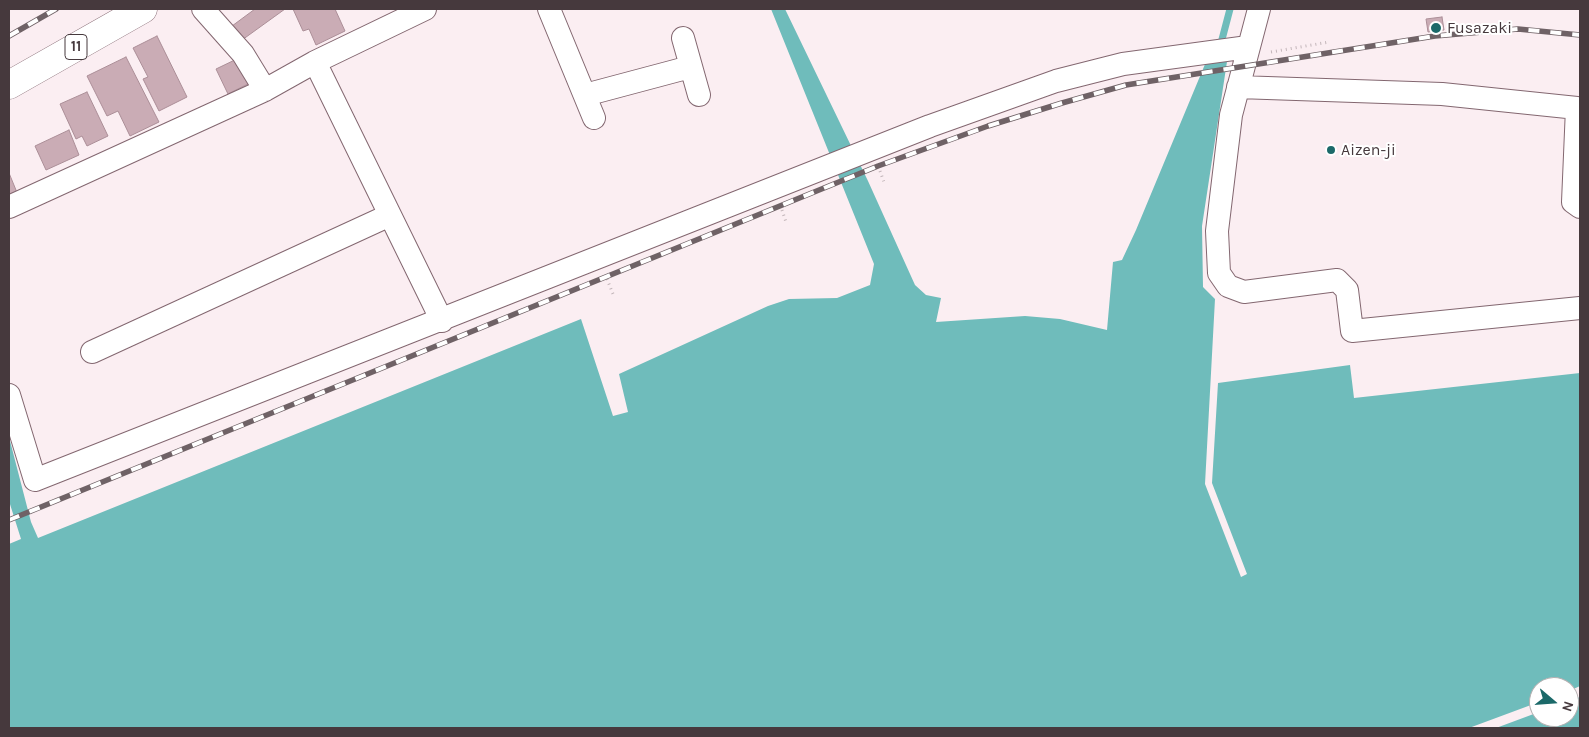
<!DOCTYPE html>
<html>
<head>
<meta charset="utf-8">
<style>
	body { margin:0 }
	#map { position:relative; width:1589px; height:737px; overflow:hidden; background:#fbeef2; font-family:Karla,sans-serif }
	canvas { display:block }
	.frame { position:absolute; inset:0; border:10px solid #46393d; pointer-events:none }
	.north { position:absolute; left:1529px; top:677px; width:50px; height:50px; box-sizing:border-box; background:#fff; border:1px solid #b5b0b1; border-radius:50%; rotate:108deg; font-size:14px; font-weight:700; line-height:20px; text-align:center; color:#46393d }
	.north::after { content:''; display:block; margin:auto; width:18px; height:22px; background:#1b6969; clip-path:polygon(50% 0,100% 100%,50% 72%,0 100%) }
</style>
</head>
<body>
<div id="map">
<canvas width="1589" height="737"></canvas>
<div class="frame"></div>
<div class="north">N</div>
</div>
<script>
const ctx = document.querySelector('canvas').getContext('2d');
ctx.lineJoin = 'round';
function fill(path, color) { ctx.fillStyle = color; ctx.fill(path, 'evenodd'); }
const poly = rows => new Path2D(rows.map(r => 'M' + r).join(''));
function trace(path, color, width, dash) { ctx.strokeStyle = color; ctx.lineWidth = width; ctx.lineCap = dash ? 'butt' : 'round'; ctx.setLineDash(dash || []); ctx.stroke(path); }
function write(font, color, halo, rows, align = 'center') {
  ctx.font = font + ' Karla,sans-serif'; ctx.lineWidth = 4; ctx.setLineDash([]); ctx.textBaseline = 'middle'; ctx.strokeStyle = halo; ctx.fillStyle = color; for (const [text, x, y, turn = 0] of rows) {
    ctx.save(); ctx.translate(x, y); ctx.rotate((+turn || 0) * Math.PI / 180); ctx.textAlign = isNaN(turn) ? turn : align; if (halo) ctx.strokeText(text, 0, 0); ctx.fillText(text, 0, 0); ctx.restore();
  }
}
const water = poly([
	[771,9,785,9,868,181,915,285,926,295,941,298,936,322,1025,316,1060,319,1107,330,1113,262,1122,260,1136,230,1208,57,1228,55,1202,226,1203,287,1215,299,1205,484,1241,577,1247,574,1212,483,1218,383,1350,365,1354,398,1580,373,1580,686,1569,691,1569,687,1539,687,1539,702,1469,728,9,728,9,544,21,539,9,501,9,437,31,522,38,538,581,319,613,416,628,412,619,374,768,306,789,299,837,298,870,285,874,264],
	[1580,697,1580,728,1496,728,1539,712,1539,717,1569,717,1569,701]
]);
const stream = poly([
	[1220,47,1230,9]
]);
const building = poly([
	[255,9,285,9,242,40,232,26,255,9],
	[293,9,335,9,345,31,316,45,309,29,303,31,293,9],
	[1442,17,1444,30,1428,32,1426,19,1442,17],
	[157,36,187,97,159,111,143,79,148,77,133,48,157,36],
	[126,57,159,122,130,136,118,111,107,116,87,76,126,57],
	[241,57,252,82,228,94,216,69,241,57],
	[87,92,108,136,87,146,82,136,76,139,60,104,87,92],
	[69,130,79,155,46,170,35,146,69,130],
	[9,173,18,195,9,199,9,173]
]);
const path = poly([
	[1271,52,1329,42],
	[880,171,884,182],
	[782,210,786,222],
	[607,279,613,294]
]);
const minor = poly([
	[203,9,243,54,265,90],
	[549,9,594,118],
	[1259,9,1231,115,1217,231,1219,273,1228,286,1244,292,1337,280,1347,290,1352,331,1580,308],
	[683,38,699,95],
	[315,62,442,321],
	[1238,87,1442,94,1577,108,1573,202,1580,207],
	[585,95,690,67],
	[9,207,265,90,315,62,425,9],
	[92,352,390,215],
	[9,395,35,480,930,126,1056,81,1123,64,1248,47]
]);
const highway = poly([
	[9,85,143,9]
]);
const rail = poly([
	[9,36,56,9],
	[9,520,878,166,988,126,1062,103,1126,85,1435,36,1518,29,1580,35]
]);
const markers = [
	[1436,28,6,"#1b6969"],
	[1331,150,5,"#1b6969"]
];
const shields = [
	[76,47,22]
];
const shieldNames = [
	["11",76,47]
];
const poiNames = [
	["Fusazaki",1447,28],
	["Aizen-ji",1341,150]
];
fill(water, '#6fbcbb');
trace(stream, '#6fbcbb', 7);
fill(building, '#caacb5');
trace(building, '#ab8e97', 1);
trace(minor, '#836770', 24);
trace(highway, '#836770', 29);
trace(path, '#c3b6ba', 3, [1, 4]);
trace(minor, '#fff', 22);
trace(highway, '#fff', 28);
trace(rail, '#6f6266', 5.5);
trace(rail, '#fff', 4, [11]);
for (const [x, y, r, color] of markers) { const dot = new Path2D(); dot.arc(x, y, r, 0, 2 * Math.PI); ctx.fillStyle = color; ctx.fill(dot); trace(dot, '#fff', 2); }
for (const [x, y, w] of shields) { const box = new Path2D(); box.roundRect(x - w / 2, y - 12.5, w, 25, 4); ctx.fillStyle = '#fff'; ctx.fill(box); trace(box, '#46393d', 1); }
write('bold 15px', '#46393d', null, shieldNames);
write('16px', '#46393d', '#fff', poiNames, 'left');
</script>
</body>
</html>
